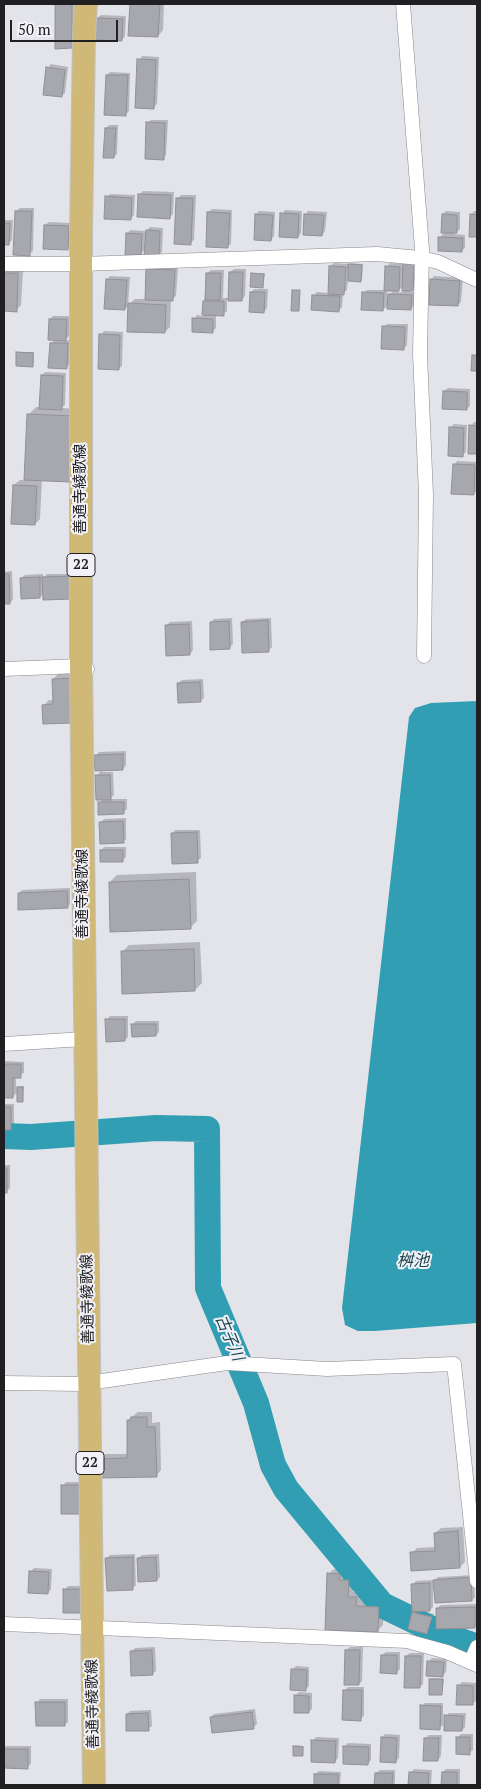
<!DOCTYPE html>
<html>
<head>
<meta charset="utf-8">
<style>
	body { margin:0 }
	#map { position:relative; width:481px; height:1789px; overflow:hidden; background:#e3e4ea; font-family:"PT Serif",serif }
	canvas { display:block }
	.frame { position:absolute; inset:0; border:5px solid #202023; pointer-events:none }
	.scale { position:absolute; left:10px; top:20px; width:108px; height:22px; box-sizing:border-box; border:2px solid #202023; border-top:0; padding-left:6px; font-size:15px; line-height:18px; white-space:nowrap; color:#202023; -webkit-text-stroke:4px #f1f1f7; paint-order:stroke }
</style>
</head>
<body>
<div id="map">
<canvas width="481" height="1789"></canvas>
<div class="frame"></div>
<div class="scale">50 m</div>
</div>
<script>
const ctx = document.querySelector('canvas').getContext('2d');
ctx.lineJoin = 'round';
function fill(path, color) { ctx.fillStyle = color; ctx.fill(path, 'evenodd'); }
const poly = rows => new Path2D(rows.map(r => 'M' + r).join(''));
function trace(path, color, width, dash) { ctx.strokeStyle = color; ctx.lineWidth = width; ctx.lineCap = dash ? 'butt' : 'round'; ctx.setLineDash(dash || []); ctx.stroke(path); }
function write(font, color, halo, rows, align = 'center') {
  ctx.font = font + ' "PT Serif","Noto Sans JP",serif'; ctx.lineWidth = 4; ctx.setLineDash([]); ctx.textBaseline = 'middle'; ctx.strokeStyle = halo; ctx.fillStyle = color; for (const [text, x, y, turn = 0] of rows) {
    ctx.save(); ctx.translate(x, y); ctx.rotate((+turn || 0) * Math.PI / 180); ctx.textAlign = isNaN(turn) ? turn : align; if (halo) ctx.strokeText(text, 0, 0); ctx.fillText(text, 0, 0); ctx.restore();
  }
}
const water = poly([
	[477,701,477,1323,375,1331,358,1331,345,1325,342,1308,409,717,415,708,431,703]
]);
const shadow = poly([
	[56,4,75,4,75,44,72,47],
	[131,4,164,4,163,30,158,36,129,35],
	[101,15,126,16,125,36,122,40,97,18],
	[142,56,159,57,157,104,153,108,139,60],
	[51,64,68,67,65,93,61,96,48,68],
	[110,72,130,73,129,111,125,115,107,75],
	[151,120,168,120,166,155,163,158,147,123],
	[109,125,118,125,117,154,114,157,106,128],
	[143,191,174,192,173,214,170,217,139,195],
	[110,194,135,195,134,215,131,218,107,197],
	[181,195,196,195,194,240,190,243,178,198],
	[20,208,34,208,33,251,29,254,16,211],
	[212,209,232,210,231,244,227,247,208,212],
	[285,210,302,211,301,233,298,237,282,214],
	[259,211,275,212,274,236,271,240,256,215],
	[308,211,327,212,325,231,322,235,305,215],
	[446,211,460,212,460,229,454,234,465,235,465,248,461,251,440,237,445,232,443,214],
	[474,211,477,211,477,236,470,236,471,215],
	[4,220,13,220,12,240,8,244,4,244],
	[49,222,71,223,71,245,67,248,45,225],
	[150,227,163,228,162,252,159,256,146,248,141,254,127,233,131,230,145,231,145,233],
	[408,260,417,261,416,286,410,292,415,292,414,305,411,309,389,304,383,310,363,293,367,290,385,290,386,267,390,263,403,264,402,266],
	[404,285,403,292,397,292],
	[387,290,394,290,387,297],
	[334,263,348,264,348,266,351,263,363,264,362,279,348,280,347,290,343,293,342,307,339,310,313,296,317,292,329,293,330,266],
	[151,266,178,267,176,296,171,300,170,327,165,332,129,305,125,309,107,280,110,276,130,277,128,305,135,299,146,299,147,269],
	[4,268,23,269,21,305,16,310,4,310],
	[234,269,246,269,245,296,242,300,227,300,227,311,223,314,216,314,216,328,212,332,194,319,197,315,203,316,207,273,211,270,224,270,223,298,229,298,230,272],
	[253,273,265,273,263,286,252,274],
	[434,276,463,278,461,302,458,305,431,280],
	[254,289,268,289,267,308,264,312,251,292],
	[53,316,69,316,69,336,65,340,71,340,70,364,66,367,51,343,55,340,50,319],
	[387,324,408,324,407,345,404,348,383,327],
	[104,331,123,332,122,366,118,369,101,335],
	[19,352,34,352,34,364,32,365,18,353],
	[45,372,66,373,65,405,61,408,79,409,42,479,40,519,35,524,14,485,20,480,26,480,29,414,36,407,41,407,42,375],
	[448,388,470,389,470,406,466,409,444,391],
	[474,422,477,422,477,453,469,453,471,426],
	[454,424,467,425,466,452,462,456,450,428],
	[457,461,477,462,477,491,473,494,454,465],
	[12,571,13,599,10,603,4,603,4,572],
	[43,574,43,578,47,574,73,574,74,594,44,593,40,597,21,578,25,575],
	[232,618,233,644,229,648,211,622,214,619],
	[271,618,272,647,268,651,242,622,246,619],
	[192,621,193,650,190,654,166,626,170,622],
	[80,673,77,716,44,705,49,700,54,700,53,679,58,674],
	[203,679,204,698,200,701,178,683,182,680],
	[126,751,126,765,123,769,96,756,99,752],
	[102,770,102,772,113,772,114,795,110,799,127,799,127,809,123,812,99,803,103,799,96,776],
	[126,818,126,839,123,842,101,822,104,819],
	[175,830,200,830,201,858,197,861,172,834],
	[104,847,126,847,126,857,123,860,101,851],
	[196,872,197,921,190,928,110,882,117,875],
	[70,888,70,904,67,907,19,893,22,890],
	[200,942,202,983,195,990,122,952,129,945],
	[110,1016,128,1016,128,1037,125,1040,106,1020],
	[136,1021,159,1021,159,1032,156,1035,132,1025],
	[4,1061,24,1062,24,1073,16,1076,16,1089,20,1086,24,1086,23,1101,18,1091,13,1097,4,1097],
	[4,1104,14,1104,14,1125,10,1128,4,1128],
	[4,1165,10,1165,10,1188,6,1192,4,1192],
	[138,1412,152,1412,152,1423,160,1422,161,1470,156,1476,99,1459,105,1454,128,1454,128,1420],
	[66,1482,83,1482,84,1509,62,1486],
	[463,1527,465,1562,460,1567,412,1553,417,1548,436,1547,435,1533,441,1528],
	[135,1554,136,1585,133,1588,107,1558,110,1555],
	[159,1554,160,1577,157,1580,138,1558,142,1555],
	[34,1568,52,1569,51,1589,48,1593,30,1572],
	[334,1569,344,1569,344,1575,353,1575,353,1592,362,1592,361,1601,384,1602,383,1625,377,1631,326,1629,328,1574],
	[474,1575,475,1597,472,1600,433,1589,433,1607,430,1610,423,1611,434,1614,430,1629,427,1633,413,1612,413,1584,416,1581,433,1580,433,1582,438,1577],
	[68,1586,86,1586,86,1608,65,1589],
	[477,1604,477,1624,475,1627,437,1608,441,1605],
	[155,1647,156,1671,152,1674,132,1651,135,1648],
	[350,1647,363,1647,362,1681,359,1684,346,1650],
	[386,1652,400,1652,400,1669,396,1673,382,1655],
	[410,1653,424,1653,423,1684,420,1687,406,1656],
	[432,1658,447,1659,446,1672,443,1675,428,1662],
	[296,1666,309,1667,309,1686,305,1690,292,1670],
	[432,1678,444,1679,442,1694,430,1679],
	[462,1682,476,1683,476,1701,472,1704,458,1686],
	[348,1687,364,1687,364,1716,360,1719,345,1690],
	[299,1692,312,1693,312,1709,308,1712,295,1696],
	[40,1699,68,1699,68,1722,64,1725,37,1703],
	[425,1703,443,1703,443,1725,439,1728,422,1706],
	[255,1709,257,1724,254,1727,211,1717,214,1714],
	[151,1710,152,1726,148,1729,127,1714,130,1711],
	[449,1713,466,1713,465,1727,462,1730,446,1716],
	[385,1734,400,1735,399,1758,395,1762,382,1737],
	[461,1734,473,1734,473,1750,469,1753,458,1737],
	[429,1735,442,1735,441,1756,438,1760,425,1738],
	[316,1737,339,1738,338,1758,335,1762,313,1741],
	[348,1743,371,1744,371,1760,368,1764,344,1747],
	[295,1745,304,1746,302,1755,294,1747],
	[31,1746,31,1764,27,1767,4,1767,4,1746],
	[414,1769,432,1770,431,1785,410,1785,410,1773],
	[446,1769,460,1769,460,1785,442,1785,443,1772],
	[380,1770,395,1770,395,1785,376,1785,376,1773],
	[319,1771,341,1772,340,1785,315,1785,315,1774]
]);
const river = poly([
	[4,1136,31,1137,156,1128,207,1129,208,1288,256,1403,273,1465,286,1489,382,1605,444,1635,477,1647]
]);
const building = poly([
	[55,4,72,4,72,48,55,49,55,4],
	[130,4,160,4,158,37,128,36,130,4],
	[96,18,123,19,122,41,95,40,96,18],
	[137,59,156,60,154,109,135,108,137,59],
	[46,67,65,70,62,97,43,95,46,67],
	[106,75,128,75,126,116,104,115,106,75],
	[146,122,165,123,164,160,145,159,146,122],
	[105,128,116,128,114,158,103,158,105,128],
	[138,194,171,195,170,219,137,217,138,194],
	[105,196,132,198,131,220,104,219,105,196],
	[176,198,193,198,191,245,174,244,176,198],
	[15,211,32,211,30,256,13,255,15,211],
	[207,212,230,213,228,248,206,247,207,212],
	[280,213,299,214,298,238,279,237,280,213],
	[255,214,273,215,271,241,254,240,255,214],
	[304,214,324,215,322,236,303,235,304,214],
	[442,214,457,215,457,233,441,233,442,214],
	[470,214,477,215,477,237,469,237,470,214],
	[4,223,10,223,9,245,4,245,4,223],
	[44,225,69,226,68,250,43,249,44,225],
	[146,230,160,231,159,257,144,257,146,230],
	[126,233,142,234,141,255,125,255,126,233],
	[438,237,463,238,462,252,438,251,438,237],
	[403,263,414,264,413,291,402,291,403,263],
	[348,264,362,265,361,282,348,281,348,264],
	[329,266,346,267,344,295,328,294,329,266],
	[385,266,400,267,399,291,384,291,385,266],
	[146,269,175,270,173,301,145,300,146,269],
	[229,272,243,272,242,301,228,301,229,272],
	[4,273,18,273,17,312,4,311,4,273],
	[206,273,221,273,220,300,205,300,206,273],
	[251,273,264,274,263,288,250,287,251,273],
	[106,279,127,280,125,310,104,309,106,279],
	[430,279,460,281,458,306,429,305,430,279],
	[292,290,300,290,299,311,291,311,292,290],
	[250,292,265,292,264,313,249,312,250,292],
	[362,292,384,293,383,311,361,310,362,292],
	[388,294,412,295,411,310,387,309,388,294],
	[312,295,340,296,339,312,311,310,312,295],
	[203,301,224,301,224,316,202,315,203,301],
	[128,303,166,305,165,333,127,332,128,303],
	[192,318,213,319,213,333,192,332,192,318],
	[49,319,67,319,66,341,48,340,49,319],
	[382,326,405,327,404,350,381,349,382,326],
	[99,334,120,335,119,370,98,369,99,334],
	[50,343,68,343,67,369,48,368,50,343],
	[16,352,33,353,33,367,16,366,16,352],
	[472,355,477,355,477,371,471,371,472,355],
	[41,375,63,376,62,410,39,409,41,375],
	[443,391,467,392,467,410,442,409,443,391],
	[27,414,73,416,70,482,24,480,27,414],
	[469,425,477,426,477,454,468,454,469,425],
	[449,427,464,428,463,457,448,456,449,427],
	[453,464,475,465,474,495,451,494,453,464],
	[13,485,37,486,35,525,11,524,13,485],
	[4,574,9,574,10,604,4,604,4,574],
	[70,576,71,599,43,600,42,577,70,576],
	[40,577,40,598,21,599,20,578,40,577],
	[268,620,269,652,242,653,241,622,268,620],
	[229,621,230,649,210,650,210,622,229,621],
	[189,624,190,655,166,656,165,625,189,624],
	[75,678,72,723,43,724,42,705,53,704,52,679,75,678],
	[200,682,201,702,178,703,177,683,200,682],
	[123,754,123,770,95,771,94,755,123,754],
	[95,775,110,775,111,800,96,800,95,775],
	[98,802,124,802,124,814,98,815,98,802],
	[123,821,124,843,100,844,99,822,123,821],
	[197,832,198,863,172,864,171,833,197,832],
	[100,850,123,850,123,862,100,862,100,850],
	[189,879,191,929,110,932,109,882,189,879],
	[67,891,68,908,18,910,18,893,67,891],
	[194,949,195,991,122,994,121,951,194,949],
	[105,1019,125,1019,125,1041,106,1042,105,1019],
	[131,1024,156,1024,156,1036,132,1037,131,1024],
	[4,1064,21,1064,21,1078,13,1078,13,1098,4,1098,4,1064],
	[17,1087,23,1087,23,1102,17,1102,17,1087],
	[4,1107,11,1107,11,1130,4,1130,4,1107],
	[4,1168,7,1168,7,1193,4,1193,4,1168],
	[131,1417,147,1417,147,1427,155,1427,157,1477,98,1478,98,1459,127,1458,127,1420,131,1420,131,1417],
	[61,1485,81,1485,81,1514,61,1514,61,1485],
	[458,1531,460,1568,411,1571,410,1552,435,1551,434,1533,458,1531],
	[133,1557,133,1590,107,1591,105,1558,133,1557],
	[156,1557,157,1581,138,1582,137,1558,156,1557],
	[29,1571,49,1572,48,1594,28,1593,29,1571],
	[327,1573,340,1574,339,1580,349,1580,348,1597,357,1597,356,1606,379,1607,378,1632,325,1630,327,1573],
	[471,1577,472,1601,435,1603,433,1580,471,1577],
	[430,1583,430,1611,412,1612,411,1584,430,1583],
	[63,1589,84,1589,83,1613,63,1613,63,1589],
	[475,1607,475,1628,436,1629,436,1608,475,1607],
	[412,1612,432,1617,427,1634,408,1629,412,1612],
	[152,1650,153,1675,131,1676,130,1651,152,1650],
	[345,1650,360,1650,359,1685,344,1685,345,1650],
	[381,1655,397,1655,397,1674,380,1673,381,1655],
	[405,1656,421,1656,420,1688,404,1688,405,1656],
	[427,1661,444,1662,443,1677,426,1676,427,1661],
	[291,1669,307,1670,306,1691,290,1690,291,1669],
	[429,1679,443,1679,442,1695,429,1695,429,1679],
	[457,1685,473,1686,473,1705,456,1705,457,1685],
	[343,1690,362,1690,361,1721,342,1720,343,1690],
	[294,1695,309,1696,309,1713,294,1713,294,1695],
	[35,1702,65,1702,65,1726,36,1726,35,1702],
	[420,1705,441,1706,440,1730,420,1729,420,1705],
	[252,1712,254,1729,212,1733,210,1717,252,1712],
	[148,1713,149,1731,126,1731,126,1714,148,1713],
	[444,1715,463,1716,462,1731,444,1731,444,1715],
	[381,1737,397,1738,396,1763,380,1762,381,1737],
	[456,1737,470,1737,470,1755,456,1754,456,1737],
	[424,1738,439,1738,438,1761,423,1761,424,1738],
	[311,1740,336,1741,335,1763,311,1762,311,1740],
	[293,1746,303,1747,303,1756,293,1756,293,1746],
	[343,1746,369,1747,368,1765,343,1764,343,1746],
	[4,1749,28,1749,28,1769,4,1768,4,1749],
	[409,1772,429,1773,428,1785,408,1785,409,1772],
	[442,1772,457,1772,457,1785,441,1785,442,1772],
	[375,1773,393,1773,392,1785,374,1785,375,1773],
	[314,1774,338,1774,338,1785,314,1785,314,1774]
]);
const street = poly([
	[403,4,422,249,420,354,426,495,424,656],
	[4,264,81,264,377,254,420,258,438,262,477,280],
	[4,669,81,666,87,669],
	[4,1044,84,1039],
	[4,1383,81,1384,227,1363,327,1369,454,1364,477,1581],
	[4,1624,407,1641,447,1652,477,1665],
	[471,1661,477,1647]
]);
const primary = poly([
	[86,4,84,35,81,233,81,666,94,1785]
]);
const shields = [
	[81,565,28],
	[90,1463,28]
];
const shieldNames = [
	["22",81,565],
	["22",90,1463]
];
const streetNames = [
	["善通寺綾歌線",81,489,-90],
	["善通寺綾歌線",83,894,-90],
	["善通寺綾歌線",88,1299,-91],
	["善通寺綾歌線",93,1704,-91]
];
const waterNames = [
	["桝池",413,1261],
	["古子川",229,1338,67]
];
fill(water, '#319eb3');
fill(shadow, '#0003');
trace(river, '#319eb3', 26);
fill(building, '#a7a8ae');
trace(building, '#909096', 1);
trace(street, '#87878d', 15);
trace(primary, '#c1c1c1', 24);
trace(street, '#fff', 14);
trace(primary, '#d0b877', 22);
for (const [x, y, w] of shields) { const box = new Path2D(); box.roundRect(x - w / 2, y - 11.5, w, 23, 4); ctx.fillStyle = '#f1f1f7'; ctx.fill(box); trace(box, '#202023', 1); }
write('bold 14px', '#202023', null, shieldNames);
write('15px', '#202023', '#f1f1f7', streetNames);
write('italic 16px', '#184650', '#f1f1f7', waterNames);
</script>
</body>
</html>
